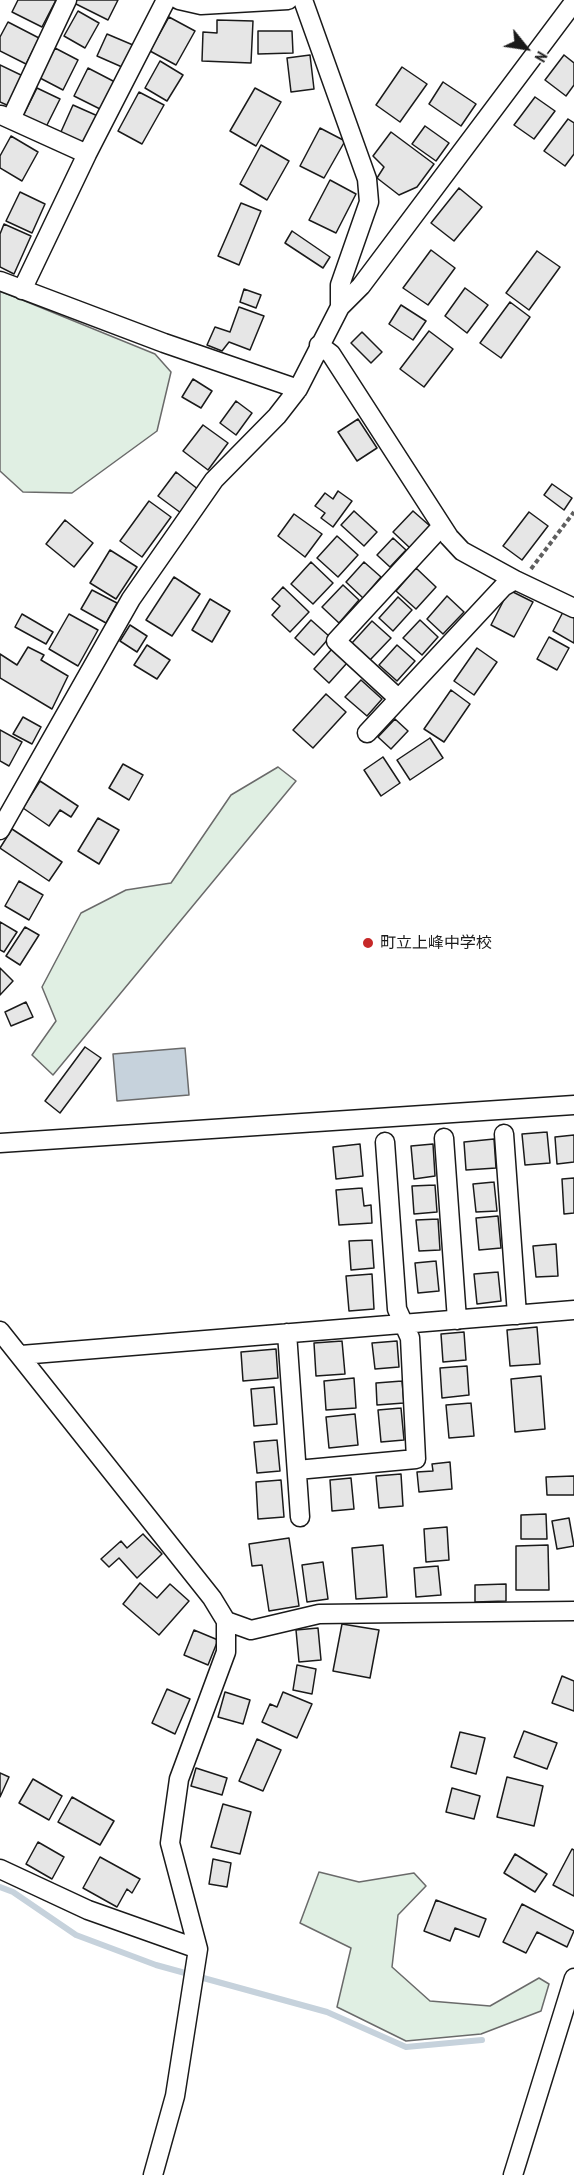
<!DOCTYPE html>
<html>
<head>
<meta charset="utf-8">
<style>
	body { margin:0 }
	#map { position:relative; width:574px; height:2175px; overflow:hidden; background:#fff; font-family:"PT Sans Narrow",sans-serif }
	canvas { display:block }
	.north { position:absolute; left:496px; top:18px; width:60px; height:60px; -webkit-text-stroke:4px #fff; paint-order:stroke; rotate:120deg; font-size:16px; font-weight:700; line-height:24px; text-align:center; color:#1a1a1a }
	.north::after { content:''; display:block; margin:auto; width:21px; height:27px; background:#1a1a1a; clip-path:polygon(50% 0,100% 100%,50% 72%,0 100%) }
</style>
</head>
<body>
<div id="map">
<canvas width="574" height="2175"></canvas>
<div class="north">N</div>
</div>
<script>
const ctx = document.querySelector('canvas').getContext('2d');
ctx.lineJoin = 'round';
function fill(path, color) { ctx.fillStyle = color; ctx.fill(path, 'evenodd'); }
const poly = rows => new Path2D(rows.map(r => 'M' + r).join(''));
function trace(path, color, width, dash) { ctx.strokeStyle = color; ctx.lineWidth = width; ctx.lineCap = dash ? 'butt' : 'round'; ctx.setLineDash(dash || []); ctx.stroke(path); }
function write(font, color, halo, rows, align = 'center') {
  ctx.font = font + ' "PT Sans Narrow","Noto Sans JP",sans-serif'; ctx.lineWidth = 4.5; ctx.setLineDash([]); ctx.textBaseline = 'middle'; ctx.strokeStyle = halo; ctx.fillStyle = color; for (const [text, x, y, turn = 0] of rows) {
    ctx.save(); ctx.translate(x, y); ctx.rotate((+turn || 0) * Math.PI / 180); ctx.textAlign = isNaN(turn) ? turn : align; if (halo) ctx.strokeText(text, 0, 0); ctx.fillText(text, 0, 0); ctx.restore();
  }
}
const green = poly([
	[0,291,155,354,171,372,157,431,72,493,23,492,0,471,0,291],
	[278,767,296,781,53,1075,32,1055,56,1021,42,987,81,913,126,890,171,883,231,795,278,767],
	[319,1872,359,1882,414,1873,426,1886,398,1915,392,1967,430,2001,490,2006,539,1978,549,1984,541,2011,481,2034,406,2041,337,2007,351,1948,300,1923,319,1872]
]);
const water = poly([
	[185,1048,189,1095,117,1101,113,1054,185,1048]
]);
const stream = poly([
	[0,1887,13,1892,76,1935,156,1965,327,2012,406,2047,482,2040]
]);
const building = poly([
	[18,0,56,0,42,27,12,12,18,0],
	[75,0,118,0,108,20,74,3,75,0],
	[78,11,99,23,85,48,64,36,78,11],
	[169,17,195,31,176,65,150,51,169,17],
	[217,20,253,21,251,63,202,61,203,32,217,33,217,20],
	[8,22,39,38,26,64,0,51,0,37,8,22],
	[258,31,292,31,293,53,258,54,258,31],
	[107,34,133,45,122,67,97,56,107,34],
	[55,48,78,60,63,90,40,78,55,48],
	[310,55,314,89,291,92,287,58,310,55],
	[564,55,574,63,574,85,566,96,545,80,564,55],
	[160,61,183,75,167,101,145,88,160,61],
	[0,65,23,76,9,106,0,102,0,65],
	[402,67,427,84,400,122,376,105,402,67],
	[88,68,115,82,102,110,74,96,88,68],
	[443,82,476,104,461,126,429,104,443,82],
	[37,88,60,99,46,127,23,116,37,88],
	[255,88,281,102,256,146,230,131,255,88],
	[139,92,164,105,142,144,118,131,139,92],
	[535,97,555,111,534,139,514,125,535,97],
	[73,105,100,117,87,146,60,134,73,105],
	[568,119,574,123,574,154,565,166,544,151,568,119],
	[425,126,449,143,436,161,412,144,425,126],
	[320,128,345,141,324,178,300,166,320,128],
	[391,132,434,164,417,187,399,195,377,178,384,167,373,156,391,132],
	[11,136,38,152,22,181,0,168,0,156,11,136],
	[261,145,289,161,267,200,240,184,261,145],
	[330,180,356,194,336,233,309,220,330,180],
	[459,188,482,207,454,241,431,223,459,188],
	[20,192,45,204,32,233,6,221,20,192],
	[241,203,261,211,239,265,218,256,241,203],
	[4,224,31,236,14,274,0,267,0,234,4,224],
	[292,231,330,257,323,268,285,243,292,231],
	[431,250,455,268,428,305,403,288,431,250],
	[537,251,560,267,529,310,506,293,537,251],
	[465,288,488,305,467,333,445,316,465,288],
	[244,289,261,295,256,308,240,302,244,289],
	[510,302,530,317,501,358,480,343,510,302],
	[401,305,426,321,413,340,389,324,401,305],
	[239,307,264,316,250,350,229,342,222,351,207,345,215,327,230,332,239,307],
	[429,331,453,349,424,387,400,369,429,331],
	[362,332,382,352,371,363,351,343,362,332],
	[193,379,212,391,201,408,182,397,193,379],
	[236,401,252,413,236,435,220,423,236,401],
	[358,419,377,448,357,461,338,432,358,419],
	[203,425,228,443,208,470,183,451,203,425],
	[176,472,199,490,181,513,158,496,176,472],
	[552,484,572,498,564,510,544,495,552,484],
	[338,491,352,501,333,527,321,518,325,513,315,506,325,493,333,499,338,491],
	[149,501,171,517,142,557,120,541,149,501],
	[354,511,377,532,364,546,341,525,354,511],
	[413,511,430,526,410,548,393,532,413,511],
	[529,512,548,526,522,560,503,546,529,512],
	[294,514,322,534,305,557,278,536,294,514],
	[65,520,93,543,74,567,46,544,65,520],
	[337,536,358,555,338,577,317,558,337,536],
	[393,538,406,550,390,567,377,555,393,538],
	[110,550,137,567,116,599,90,583,110,550],
	[311,562,333,583,313,604,291,584,311,562],
	[364,562,381,577,363,598,346,582,364,562],
	[416,568,436,587,416,609,396,591,416,568],
	[174,577,200,594,172,636,146,620,174,577],
	[343,585,359,600,339,623,322,607,343,585],
	[283,587,309,612,290,632,272,615,280,606,272,599,283,587],
	[92,590,117,603,106,623,81,609,92,590],
	[509,590,533,602,514,637,491,625,509,590],
	[447,596,464,612,443,634,427,619,447,596],
	[398,597,412,610,393,631,379,618,398,597],
	[210,599,230,611,212,642,192,630,210,599],
	[563,612,574,618,574,643,553,631,563,612],
	[22,614,53,632,46,644,15,627,22,614],
	[69,614,98,630,78,666,49,649,69,614],
	[311,620,330,637,314,655,295,638,311,620],
	[420,620,438,637,422,655,403,638,420,620],
	[372,621,391,638,370,660,352,643,372,621],
	[130,625,147,636,137,652,120,641,130,625],
	[549,637,569,648,557,670,537,659,549,637],
	[147,645,170,660,157,679,134,665,147,645],
	[397,645,415,661,397,681,379,665,397,645],
	[28,647,44,655,41,660,68,676,52,709,0,678,0,654,17,665,28,647],
	[477,648,497,662,474,695,454,681,477,648],
	[332,649,347,663,329,683,314,669,332,649],
	[361,680,382,699,367,716,345,697,361,680],
	[451,690,470,704,444,742,424,729,451,690],
	[326,694,346,712,313,748,293,730,326,694],
	[23,717,41,727,32,744,13,734,23,717],
	[395,719,408,731,391,749,378,737,395,719],
	[0,730,22,742,9,766,0,761,0,730],
	[430,738,443,758,410,780,397,760,430,738],
	[383,757,400,783,381,796,364,770,383,757],
	[123,764,143,775,129,800,109,788,123,764],
	[40,781,78,806,71,817,60,810,49,826,23,808,40,781],
	[98,818,119,830,99,864,78,851,98,818],
	[12,829,62,862,49,881,0,848,12,829],
	[19,881,43,895,29,920,5,906,19,881],
	[0,922,17,932,4,952,0,950,0,922],
	[25,927,39,935,20,965,6,956,25,927],
	[0,968,13,981,0,995,0,968],
	[26,1002,33,1017,11,1026,5,1012,26,1002],
	[85,1047,101,1058,60,1113,45,1101,85,1047],
	[547,1132,550,1163,525,1165,522,1134,547,1132],
	[574,1135,574,1162,557,1164,555,1137,574,1135],
	[494,1139,496,1168,466,1170,464,1142,494,1139],
	[360,1144,363,1176,336,1179,333,1147,360,1144],
	[433,1144,435,1176,414,1179,411,1146,433,1144],
	[574,1178,574,1213,564,1214,562,1179,574,1178],
	[494,1182,497,1211,476,1212,473,1184,494,1182],
	[435,1185,437,1212,414,1214,412,1186,435,1185],
	[362,1188,364,1206,371,1205,372,1223,339,1225,336,1190,362,1188],
	[498,1216,501,1248,479,1250,476,1218,498,1216],
	[438,1219,440,1250,419,1251,416,1220,438,1219],
	[372,1240,374,1268,351,1270,349,1241,372,1240],
	[556,1244,558,1276,536,1277,533,1246,556,1244],
	[436,1261,439,1291,418,1293,415,1263,436,1261],
	[498,1272,501,1301,477,1304,474,1274,498,1272],
	[372,1274,374,1309,349,1311,346,1276,372,1274],
	[537,1327,540,1364,510,1366,507,1330,537,1327],
	[464,1332,466,1360,443,1362,441,1334,464,1332],
	[342,1341,345,1374,316,1376,314,1343,342,1341],
	[397,1341,399,1367,375,1369,372,1343,397,1341],
	[276,1349,278,1378,243,1381,241,1352,276,1349],
	[467,1366,469,1395,442,1398,440,1368,467,1366],
	[541,1376,545,1429,515,1432,511,1379,541,1376],
	[354,1378,356,1408,326,1410,324,1381,354,1378],
	[402,1381,404,1403,377,1405,376,1383,402,1381],
	[274,1387,277,1424,254,1426,251,1389,274,1387],
	[471,1403,474,1436,449,1438,446,1405,471,1403],
	[401,1408,404,1440,381,1442,378,1410,401,1408],
	[355,1414,358,1445,329,1448,326,1417,355,1414],
	[277,1440,280,1471,257,1473,254,1442,277,1440],
	[450,1462,452,1489,419,1492,417,1472,433,1471,432,1464,450,1462],
	[401,1474,403,1506,379,1508,376,1476,401,1474],
	[574,1476,574,1495,547,1495,546,1477,574,1476],
	[351,1478,354,1509,332,1511,330,1480,351,1478],
	[281,1480,284,1517,258,1519,256,1482,281,1480],
	[546,1514,547,1539,521,1539,521,1515,546,1514],
	[569,1518,574,1546,557,1549,552,1521,569,1518],
	[447,1527,449,1560,426,1562,424,1529,447,1527],
	[143,1534,162,1554,137,1578,119,1558,109,1567,101,1559,121,1541,127,1548,143,1534],
	[289,1538,299,1606,269,1611,262,1565,252,1566,249,1544,289,1538],
	[383,1545,387,1597,356,1599,352,1548,383,1545],
	[548,1545,549,1590,516,1590,516,1546,548,1545],
	[323,1562,328,1599,307,1602,302,1565,323,1562],
	[438,1566,441,1595,416,1597,414,1568,438,1566],
	[140,1583,157,1598,170,1584,189,1601,159,1635,123,1604,140,1583],
	[506,1584,506,1601,475,1602,475,1585,506,1584],
	[342,1624,379,1630,370,1678,333,1671,342,1624],
	[318,1628,321,1660,299,1662,296,1630,318,1628],
	[194,1630,218,1640,208,1665,184,1655,194,1630],
	[297,1665,316,1669,312,1694,293,1690,297,1665],
	[562,1676,574,1681,574,1711,552,1703,562,1676],
	[167,1689,190,1699,175,1734,152,1723,167,1689],
	[225,1692,250,1700,243,1724,218,1717,225,1692],
	[283,1692,312,1704,297,1738,262,1722,270,1704,277,1707,283,1692],
	[524,1731,557,1743,547,1769,514,1757,524,1731],
	[460,1732,485,1738,476,1774,451,1767,460,1732],
	[257,1739,281,1750,263,1791,239,1781,257,1739],
	[196,1768,227,1778,222,1795,191,1786,196,1768],
	[0,1773,9,1777,0,1797,0,1773],
	[507,1777,543,1786,534,1826,497,1817,507,1777],
	[33,1779,62,1796,49,1820,19,1803,33,1779],
	[452,1788,480,1796,474,1819,446,1812,452,1788],
	[72,1797,114,1821,100,1845,58,1822,72,1797],
	[223,1804,251,1812,240,1854,211,1847,223,1804],
	[38,1842,64,1857,52,1879,26,1864,38,1842],
	[572,1849,574,1850,574,1896,553,1885,572,1849],
	[515,1854,547,1874,535,1892,504,1873,515,1854],
	[100,1857,140,1879,132,1893,127,1889,117,1907,83,1888,100,1857],
	[213,1859,231,1863,227,1887,209,1884,213,1859],
	[436,1900,486,1919,479,1937,455,1928,450,1941,424,1931,436,1900],
	[522,1904,574,1931,567,1947,537,1932,526,1953,503,1942,522,1904]
]);
const path = poly([
	[531,569,574,512]
]);
const minor = poly([
	[179,0,201,5,288,0],
	[303,0,367,179,369,202,340,285,340,307],
	[1,115,87,154],
	[11,119,67,0],
	[0,281,164,343,298,389],
	[22,290,87,154,166,0],
	[319,345,331,354,449,537,462,551,515,580,574,608],
	[399,699,336,641,442,526],
	[367,733,503,587,515,580],
	[0,830,131,599,214,480,277,416,298,389,340,307,361,286,574,2],
	[504,1134,517,1315],
	[444,1138,457,1320],
	[0,1143,574,1105],
	[0,1331,212,1598,226,1621,226,1652,179,1779,170,1843,198,1949,175,2096,153,2175],
	[287,1333,300,1517],
	[21,1355,574,1310],
	[297,1470,416,1459,410,1338,397,1309,385,1142],
	[226,1621,251,1630,319,1614,574,1611],
	[0,1869,88,1910,198,1949],
	[513,2175,574,1978]
]);
const markers = [
	[368,943,6,"#c62828"]
];
const poiNames = [
	["町立上峰中学校",380,943]
];
fill(green, '#e0efe3');
trace(green, '#6a6a6a', 1.5);
fill(water, '#c6d2dc');
trace(water, '#6a6a6a', 1.5);
trace(stream, '#c6d2dc', 6);
fill(building, '#e6e6e6');
trace(building, '#1a1a1a', 1.5);
trace(minor, '#1a1a1a', 21);
trace(path, '#5f5f5f', 4, [4.5, 3]);
trace(minor, '#fff', 18);
for (const [x, y, r, color] of markers) { const dot = new Path2D(); dot.arc(x, y, r, 0, 2 * Math.PI); ctx.fillStyle = color; ctx.fill(dot); trace(dot, '#fff', 2); }
write('16px', '#1a1a1a', '#fff', poiNames, 'left');
</script>
</body>
</html>
